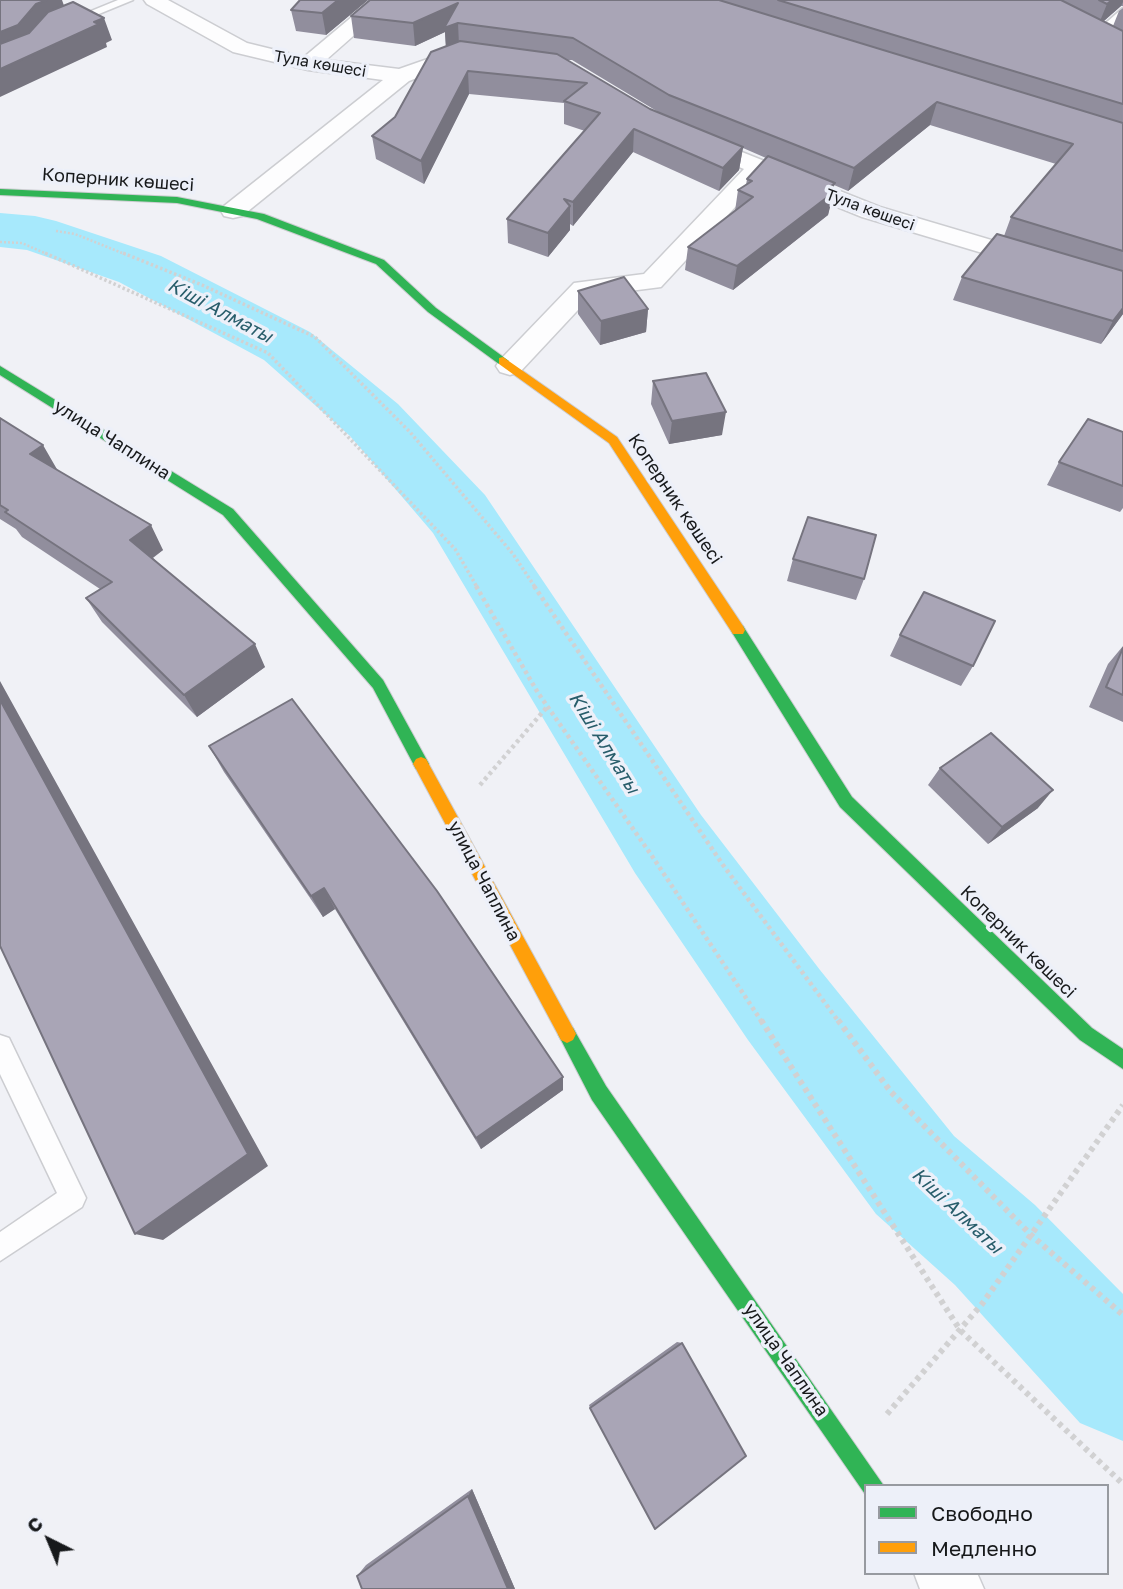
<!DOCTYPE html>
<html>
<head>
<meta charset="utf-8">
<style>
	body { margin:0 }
	#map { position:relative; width:1123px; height:1589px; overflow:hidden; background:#f0f1f6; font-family:"Golos Text",sans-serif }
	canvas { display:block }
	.legend { position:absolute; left:864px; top:1484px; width:245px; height:91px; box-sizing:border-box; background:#edf0f9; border:2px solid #979aa0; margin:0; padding:9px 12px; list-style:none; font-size:21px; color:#17191b }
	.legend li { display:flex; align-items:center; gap:14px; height:35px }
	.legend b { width:35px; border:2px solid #979aa0 }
	.north { position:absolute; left:14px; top:1505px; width:70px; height:70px; -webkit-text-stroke:5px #edf0f9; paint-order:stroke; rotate:317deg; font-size:19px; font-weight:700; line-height:28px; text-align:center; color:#17191b }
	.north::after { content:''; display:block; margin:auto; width:24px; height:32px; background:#17191b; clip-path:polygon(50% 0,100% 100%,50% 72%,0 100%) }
</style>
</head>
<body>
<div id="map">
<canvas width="1123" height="1589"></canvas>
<ul class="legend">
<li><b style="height:9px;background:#30b455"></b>Свободно</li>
<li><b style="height:9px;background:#ff9f0a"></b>Медленно</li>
</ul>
<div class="north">С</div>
</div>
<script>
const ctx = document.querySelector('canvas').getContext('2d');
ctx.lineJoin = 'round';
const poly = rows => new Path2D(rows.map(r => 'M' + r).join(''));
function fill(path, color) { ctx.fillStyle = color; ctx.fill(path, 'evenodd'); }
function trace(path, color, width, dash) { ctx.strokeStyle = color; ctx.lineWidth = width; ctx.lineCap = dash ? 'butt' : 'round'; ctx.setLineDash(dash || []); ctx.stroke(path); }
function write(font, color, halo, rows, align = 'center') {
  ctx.font = font + ' "Golos Text",sans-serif'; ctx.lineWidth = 7; ctx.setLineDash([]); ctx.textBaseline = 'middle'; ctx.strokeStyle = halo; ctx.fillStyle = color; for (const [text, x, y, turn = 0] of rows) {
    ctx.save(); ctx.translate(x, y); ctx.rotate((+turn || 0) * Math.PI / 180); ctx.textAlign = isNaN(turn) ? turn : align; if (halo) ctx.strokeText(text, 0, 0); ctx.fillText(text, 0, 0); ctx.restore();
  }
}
const river = poly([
	[0,213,35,216,56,221,161,256,310,332,398,404,485,495,701,815,820,970,954,1136,1035,1205,1123,1294,1123,1441,1080,1423,955,1285,876,1214,748,1040,635,873,433,533,350,436,264,360,119,282,27,250,0,247,0,213]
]);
const pathFar3 = poly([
	[56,231,75,234,127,255],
	[0,242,22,243,49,255]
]);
const pathFar2 = poly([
	[45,253,268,353,455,549,477,587],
	[123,253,202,285,315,337,410,432,513,554,535,587]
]);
const pathFar1 = poly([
	[476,586,538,693,652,856,762,1022],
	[534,586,723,865,839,1022],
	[480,785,547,707]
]);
const path = poly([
	[761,1020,960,1330,1123,1484],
	[838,1020,891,1092,1031,1235,1123,1315],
	[887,1414,982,1304,1123,1105]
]);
const lane = poly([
	[118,0,133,0,72,25,62,23,118,0],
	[1123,8,1123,17,1100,39,1092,39,1092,35,1123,8],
	[0,1035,9,1038,86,1198,82,1207,0,1261,0,1232,57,1193,0,1074,0,1035]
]);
const street = poly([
	[144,0,168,0,247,43,304,57,372,0,394,0,326,60,399,69,459,48,479,52,482,56,479,60,461,61,409,81,242,216,233,218,224,216,221,211,224,206,383,80,308,70,233,52,147,4,144,0],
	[694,133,880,207,1123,279,1123,295,862,217,763,177,661,287,591,296,520,372,510,375,500,372,496,366,500,360,574,283,644,274,744,169,686,145,683,140,686,135,694,133],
	[914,1573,977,1573,984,1589,920,1589,914,1573]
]);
const fast = poly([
	[0,189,177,197,264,214,384,260,436,308,509,361,507,364,499,364,428,312,376,264,257,219,177,203,0,195,0,189],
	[0,366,233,509,383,680,429,764,426,769,416,769,373,688,223,515,0,375,0,366],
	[738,624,743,626,852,797,1092,1028,1123,1049,1123,1069,1080,1040,840,807,733,634,731,630,733,626,738,624],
	[567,1025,573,1028,606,1086,884,1486,866,1486,865,1494,592,1100,558,1034,561,1028,567,1025]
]);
const slow = poly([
	[503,357,617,437,743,626,745,630,743,634,733,634,609,443,499,364,499,358,503,357],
	[421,757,426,759,573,1028,576,1034,573,1040,567,1043,561,1040,416,769,413,764,416,759,421,757]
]);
const wall = poly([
	[300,0,368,0,326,35,296,31,291,10],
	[370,0,1123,0,1123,6,1121,6,1104,21,1113,26,1119,11,1123,8,1123,314,1101,344,953,300,962,277,1004,236,1011,217,1056,164,930,125,848,191,834,185,828,215,733,290,685,270,688,247,735,211,738,190,746,185,747,179,766,158,743,148,739,170,719,191,633,152,573,226,570,224,570,230,548,257,508,243,507,219,585,131,564,124,564,103,469,94,424,184,376,159,372,136,395,117,446,46,445,32,415,46,354,38,351,16],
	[566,60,572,60,660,113,650,109],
	[578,291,648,309,646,332,600,345,578,314],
	[653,381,722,435,669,444,651,404],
	[0,418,58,471,163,550,153,558,265,667,197,717,102,622,86,598,100,589,22,537,16,529,0,519],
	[1123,432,1123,508,1120,512,1047,485,1059,462],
	[793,559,864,579,856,600,787,581],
	[900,635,973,666,961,686,890,656],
	[1123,646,1123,722,1089,707,1108,664],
	[209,746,563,1090,481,1149,335,909,323,917,224,772],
	[940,768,1038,808,988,844,928,785],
	[677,1342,682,1343,590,1408,589,1405],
	[472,1489,515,1589,362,1589,357,1576,366,1565]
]);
const shadedWall = poly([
	[47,0,62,0,68,17,0,58,0,32,36,4],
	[338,0,368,0,326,35,322,13],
	[1112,0,1123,0,1123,2,1121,6,1098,26,1107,4],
	[458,3,458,23,459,45,446,50,445,32,415,46,413,23],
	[104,18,112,40,106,43,107,47,0,97,0,69,94,22],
	[468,71,469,94,424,184,421,161],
	[937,102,930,125,848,191,854,168],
	[634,129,633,152,573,226,573,202],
	[743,147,739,170,719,191,723,168],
	[835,183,832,193,834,192,828,215,733,290,737,266],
	[570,206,570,230,548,257,548,233],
	[1123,308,1123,314,1101,344,1113,321],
	[648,309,646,332,600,345,601,321],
	[726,412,722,435,669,444,672,421],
	[43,445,58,471,30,454],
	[151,525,163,550,144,564,130,540],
	[255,644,265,667,197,717,184,695],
	[0,681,268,1166,163,1240,135,1234,0,700],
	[1053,790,1038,808,988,844,1002,827],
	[324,888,335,909,323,917,311,896],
	[563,1077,563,1090,481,1149,476,1138],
	[472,1489,515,1589,508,1589,468,1496]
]);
const building = poly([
	[0,0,47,0,36,4,18,25,0,32,0,0],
	[300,0,338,0,322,13,291,10,300,0],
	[370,0,719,0,1123,123,1123,251,1011,217,1073,144,937,102,854,168,669,95,573,38,458,23,444,28,458,3,413,23,351,16,370,0],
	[778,0,1061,0,1123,31,1123,104,778,0],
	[1099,0,1112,0,1107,4,1099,0],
	[73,2,104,18,94,22,99,24,0,69,0,44,29,33,48,12,73,2],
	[460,41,557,54,650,109,743,147,723,168,634,129,573,202,564,199,570,206,548,233,507,219,600,113,564,101,587,83,468,71,421,161,372,136,395,117,431,52,460,41],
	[768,156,835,183,827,189,834,192,737,266,688,247,753,197,738,190,752,181,747,179,768,156],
	[997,234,1123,271,1123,308,1113,321,962,277,997,234],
	[624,277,648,309,601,321,578,291,624,277],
	[706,373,726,412,672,421,653,381,706,373],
	[0,418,43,445,30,454,151,525,130,540,255,644,184,695,86,598,112,582,5,512,8,510,0,505,0,418],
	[1088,419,1123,432,1123,486,1059,462,1088,419],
	[808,517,876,535,864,579,793,559,808,517],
	[924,592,995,621,973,666,900,635,924,592],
	[1123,648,1123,695,1106,687,1123,648],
	[292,699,437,891,563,1077,476,1138,324,888,311,896,209,746,292,699],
	[0,700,248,1154,135,1234,0,946,0,700],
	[991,733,1053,790,1002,827,940,768,991,733],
	[682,1343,746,1456,655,1529,590,1408,682,1343],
	[468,1496,508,1589,362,1589,357,1576,468,1496]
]);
const farStreetnames = [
	["Тула көшесі",320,64,10],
	["Тула көшесі",870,210,20]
];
const streetNames = [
	["Коперник көшесі",118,180,4],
	["улица Чаплина",112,440,32],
	["Коперник көшесі",675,499,56],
	["улица Чаплина",484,881,62],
	["Коперник көшесі",1018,942,44],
	["улица Чаплина",786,1360,55]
];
const waterNames = [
	["Кіші Алматы",220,311,28],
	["Кіші Алматы",604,743,58],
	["Кіші Алматы",957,1211,43]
];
fill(river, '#a7e9fc');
trace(lane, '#cccdd1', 3);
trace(street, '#cccdd1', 3);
trace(fast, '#cccdd1', 2);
trace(slow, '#cccdd1', 2);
trace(pathFar3, '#d1d1d2', 2.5, [2, 2]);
trace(pathFar2, '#d1d1d2', 3.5, [2.5, 2.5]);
trace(pathFar1, '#d1d1d2', 4.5, [3.5, 3.5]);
trace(path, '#d1d1d2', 6, [4.5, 4.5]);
fill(lane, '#fdfdfe');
fill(street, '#fdfdfe');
fill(fast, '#30b455');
fill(slow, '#ff9f0a');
fill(wall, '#918e9d');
fill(shadedWall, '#76747f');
fill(building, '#a9a5b6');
trace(building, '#76747f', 2);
write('16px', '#17191b', '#edf0f9', farStreetnames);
write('18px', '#17191b', '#edf0f9', streetNames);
write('italic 19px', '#285d6b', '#edf0f9', waterNames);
</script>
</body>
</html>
